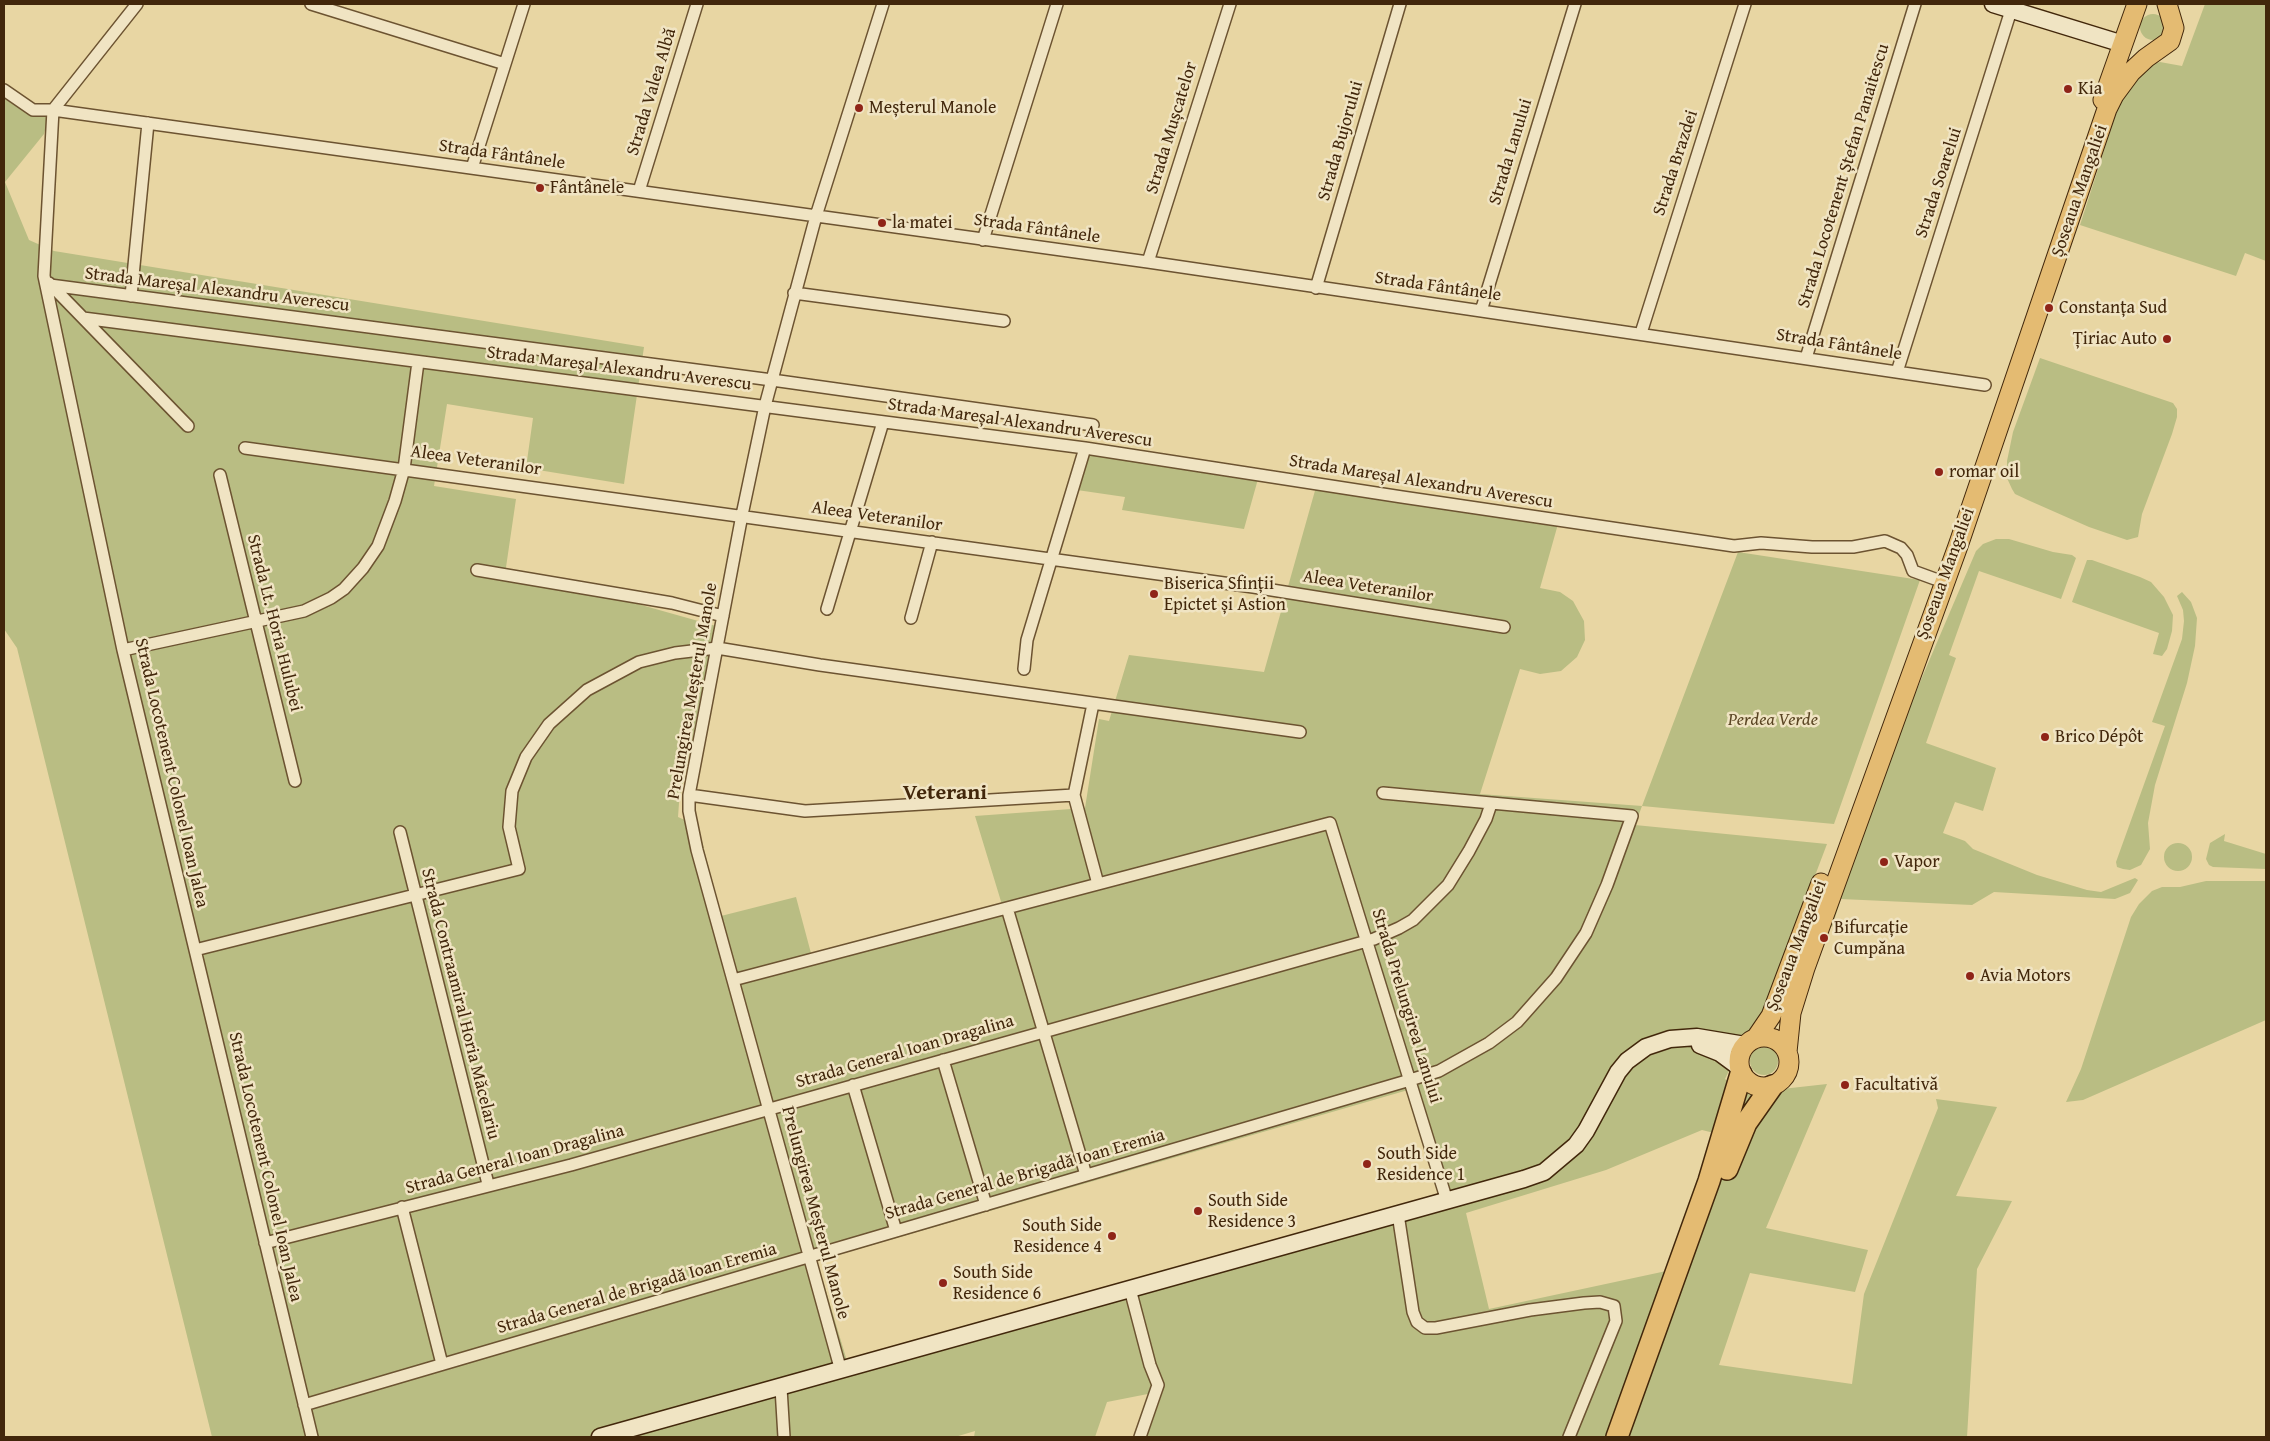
<!DOCTYPE html>
<html>
<head>
<meta charset="utf-8">
<style>
	body { margin:0 }
	#map { position:relative; width:2270px; height:1441px; overflow:hidden; background:#e8d6a3; font-family:"Gentium Book Plus",serif }
	canvas { display:block }
	.frame { position:absolute; inset:0; border:5px solid #42270b; pointer-events:none }
</style>
</head>
<body>
<div id="map">
<canvas width="2270" height="1441"></canvas>
<div class="frame"></div>
</div>
<script>
const ctx = document.querySelector('canvas').getContext('2d');
ctx.lineJoin = 'round';
function fill(path, color) { ctx.fillStyle = color; ctx.fill(path, 'evenodd'); }
const poly = rows => new Path2D(rows.map(r => 'M' + r).join(''));
function trace(path, color, width, dash) { ctx.strokeStyle = color; ctx.lineWidth = width; ctx.lineCap = dash ? 'butt' : 'round'; ctx.setLineDash(dash || []); ctx.stroke(path); }
function write(font, color, halo, rows, align = 'center') {
  ctx.font = font + ' "Gentium Book Plus",serif'; ctx.lineWidth = 5; ctx.setLineDash([]); ctx.textBaseline = 'middle'; ctx.strokeStyle = halo; ctx.fillStyle = color; for (const [text, x, y, turn = 0] of rows) {
    ctx.save(); ctx.translate(x, y); ctx.rotate((+turn || 0) * Math.PI / 180); ctx.textAlign = isNaN(turn) ? turn : align; if (halo) ctx.strokeText(text, 0, 0); ctx.fillText(text, 0, 0); ctx.restore();
  }
}
const green = poly([
	[2205,4,2266,4,2266,261,2245,253,2236,276,2080,225,2121,98,2148,65,2160,62,2182,66],
	'2140 27a13 13 0 1 1 26 0a13 13 0 1 1-26 0Z',
	[4,91,49,115,44,134,5,182,29,240,54,251,644,347,624,484,526,468,533,418,447,404,434,486,516,499,504,581,620,599,716,626,679,803,678,817,698,826,721,916,796,897,812,957,1003,908,975,816,1085,808,1099,719,1109,721,1129,655,1264,672,1316,487,1558,524,1540,588,1560,592,1573,601,1584,621,1585,640,1577,657,1561,671,1540,674,1520,669,1480,794,1642,806,1738,552,1920,580,1834,824,1642,806,1635,825,1827,844,1761,1018,1749,1035,1745,1037,1725,1079,1746,1093,1827,1084,1766,1228,1868,1250,1855,1292,1750,1273,1719,1365,1852,1384,1864,1294,1938,1108,1936,1099,1997,1107,1956,1196,2012,1201,1977,1269,1967,1437,1147,1437,1163,1391,1107,1402,1095,1437,974,1437,975,1431,955,1437,212,1437,17,648,4,629],
	[1408,1090,1445,1195,847,1361,817,1261],
	[1702,1130,1714,1133,1671,1270,1489,1309,1466,1213,1606,1170],
	[2040,358,2173,403,2177,409,2177,417,2172,434,2142,514,2138,537,2127,540,2089,527,2030,501,2015,494,2012,489,2007,478,2007,461,2013,432],
	[1090,453,1258,479,1244,529,1122,510,1125,497,1077,490],
	[1996,539,2009,539,2053,552,2072,555,2076,558,2061,599,1979,571,1949,655,1956,658,1926,743,1996,768,1983,811,1955,802,1943,833,1965,841,1973,849,2037,875,2087,890,2101,892,2135,878,2138,880,2130,893,2115,899,1994,892,1972,905,1841,899,1832,927,1829,925,1900,729,1976,551,1983,544],
	[2087,560,2092,560,2140,577,2151,582,2164,597,2173,615,2172,631,2167,649,2162,656,2153,654,2159,633,2072,602],
	[2182,592,2191,602,2197,618,2195,646,2187,683,2155,785,2148,823,2150,849,2141,865,2130,870,2123,869,2117,867,2116,862,2165,726,2152,722,2182,639,2184,621,2183,610,2177,596],
	[2225,834,2224,841,2266,854,2266,869,2213,867,2209,865,2206,859,2210,843],
	'2164 857a14 14 0 1 1 28 0a14 14 0 1 1-28 0Z',
	[2206,881,2266,881,2266,1020,2083,1100,2066,1102,2081,1069,2131,917,2139,904,2152,891,2162,887,2180,887],
	'1750 1061a14 14 0 1 1 28 0a14 14 0 1 1-28 0Z'
]);
const street = poly([
	[311,4,505,64],
	[4,90,33,110,53,110,1148,262,1985,385],
	[53,110,44,276,123,650,312,1437],
	[53,110,137,4],
	[472,168,524,4],
	[639,191,697,4],
	[983,240,1057,4],
	[1148,262,1230,4],
	[49,283,188,426],
	[50,285,772,380,1093,425],
	[1316,288,1400,4],
	[794,293,1004,321],
	[131,296,148,123],
	[1481,311,1575,4],
	[83,318,1085,448,1402,497,1734,546,1761,543,1812,547,1853,547,1885,541,1901,548,1907,555,1913,571,1935,579],
	[1641,333,1745,4],
	[1806,358,1915,4],
	[1897,372,2013,4],
	[245,448,1253,587,1504,627],
	[220,475,295,781],
	[477,570,672,603,723,616],
	[827,609,883,422],
	[911,618,932,542],
	[123,650,304,611,331,598,344,589,363,568,378,546,395,501,404,469,418,362],
	[1024,669,1027,640,1085,448],
	[1093,704,1074,795,1098,884],
	[689,795,805,811,1074,795],
	[400,832,488,1184],
	[1007,908,1086,1175],
	[195,950,519,869,509,827,512,791,526,757,549,724,587,690,639,662,675,653,717,648,820,665,1300,732],
	[733,980,1330,823,1447,1201],
	[943,1060,986,1205],
	[853,1085,896,1231],
	[402,1207,442,1364],
	[1398,1214,1413,1312,1417,1322,1425,1328,1436,1328,1530,1310,1584,1303,1600,1302,1614,1306,1616,1321,1569,1437],
	[265,1243,571,1165,1374,939,1399,928,1413,920,1448,885,1469,851,1486,819,1491,804],
	[1130,1289,1150,1365,1158,1385,1140,1437],
	[841,1371,697,850,689,811,689,795,742,515,765,406,816,216,883,4],
	[781,1388,784,1437],
	[304,1405,1410,1080,1439,1071,1489,1043,1517,1022,1556,978,1586,933,1607,885,1632,816,1383,793]
]);
const secondary = poly([
	[1993,4,2123,44],
	[1700,1045,1720,1053,1739,1067],
	[600,1437,1524,1179,1544,1172,1576,1145,1586,1131,1618,1072,1627,1061,1646,1047,1670,1039,1697,1037,1745,1045]
]);
const primary = poly([
	[2103,100,2137,4],
	'1739 1062a25 25 0 1 1 50 0a25 25 0 1 1-50 0Z',
	[1756,1038,1771,1016,1821,883],
	[1787,1052,1791,1013,1805,968,1958,546,2107,109,2114,95,2131,72,2146,58,2170,41,2174,28,2167,4]
]);
const highway = poly([
	[1727,1169,1746,1123,1772,1086],
	[1617,1437,1709,1181,1741,1074]
]);
const markers = [
	[2068,89,5,"#8f2418"],
	[859,108,5,"#8f2418"],
	[540,188,5,"#8f2418"],
	[882,223,5,"#8f2418"],
	[2049,308,5,"#8f2418"],
	[2167,339,5,"#8f2418"],
	[1939,472,5,"#8f2418"],
	[1154,594,5,"#8f2418"],
	[2045,737,5,"#8f2418"],
	[1884,862,5,"#8f2418"],
	[1824,938,5,"#8f2418"],
	[1970,976,5,"#8f2418"],
	[1845,1085,5,"#8f2418"],
	[1367,1164,5,"#8f2418"],
	[1198,1211,5,"#8f2418"],
	[1112,1236,5,"#8f2418"],
	[943,1283,5,"#8f2418"]
];
const poiNames = [
	["Kia",2078,89],
	["Meșterul Manole",869,108],
	["Fântânele",550,188],
	["la matei",892,223],
	["Constanța Sud",2059,308],
	["Țiriac Auto",2157,339,"right"],
	["romar oil",1949,472],
	["Biserica Sfinții",1164,584],
	["Epictet și Astion",1164,605],
	["Brico Dépôt",2055,737],
	["Vapor",1894,862],
	["Bifurcație",1834,928],
	["Cumpăna",1834,949],
	["Avia Motors",1980,976],
	["Facultativă",1855,1085],
	["South Side",1377,1154],
	["Residence 1",1377,1175],
	["South Side",1208,1201],
	["Residence 3",1208,1222],
	["South Side",1102,1226,"right"],
	["Residence 4",1102,1247,"right"],
	["South Side",953,1273],
	["Residence 6",953,1294]
];
const streetNames = [
	["Strada Valea Albă",652,92,-73],
	["Strada Mușcatelor",1172,128,-73],
	["Strada Bujorului",1341,141,-74],
	["Strada Lanului",1511,152,-73],
	["Strada Fântânele",502,155,8],
	["Strada Brazdei",1676,163,-72],
	["Strada Locotenent Ștefan Panaitescu",1844,176,-73],
	["Strada Soarelui",1939,183,-72],
	["Șoseaua Mangaliei",2080,191,-71],
	["Strada Fântânele",1037,229,8],
	["Strada Fântânele",1438,287,8],
	["Strada Mareșal Alexandru Averescu",217,290,7],
	["Strada Fântânele",1839,345,9],
	["Strada Mareșal Alexandru Averescu",619,369,7],
	["Strada Mareșal Alexandru Averescu",1020,423,8],
	["Aleea Veteranilor",476,461,8],
	["Strada Mareșal Alexandru Averescu",1421,482,9],
	["Aleea Veteranilor",877,517,8],
	["Șoseaua Mangaliei",1946,574,-70],
	["Aleea Veteranilor",1368,587,9],
	["Strada Lt. Horia Hulubei",274,623,76],
	["Prelungirea Meșterul Manole",693,691,-80],
	["Strada Locotenent Colonel Ioan Jalea",171,773,77],
	["Șoseaua Mangaliei",1797,946,-69],
	["Strada Contraamiral Horia Măcelariu",460,1004,76],
	["Strada Prelungirea Lanului",1406,1006,73],
	["Strada General Ioan Dragalina",905,1052,-16],
	["Strada General Ioan Dragalina",515,1160,-15],
	["Strada Locotenent Colonel Ioan Jalea",265,1167,77],
	["Strada General de Brigadă Ioan Eremia",1025,1175,-16],
	["Prelungirea Meșterul Manole",815,1213,75],
	["Strada General de Brigadă Ioan Eremia",637,1289,-16]
];
const parkNames = [
	["Perdea Verde",1773,720]
];
const districtNames = [
	["Veterani",945,793]
];
fill(green, '#b9bd83');
trace(street, '#6c5331', 14);
trace(secondary, '#42270b', 19);
trace(primary, '#42270b', 21);
trace(highway, '#42270b', 24);
trace(street, '#f0e4c3', 11);
trace(secondary, '#f0e4c3', 16);
trace(primary, '#e4bb72', 19);
trace(highway, '#e4bb72', 21);
for (const [x, y, r, color] of markers) { const dot = new Path2D(); dot.arc(x, y, r, 0, 2 * Math.PI); ctx.fillStyle = color; ctx.fill(dot); trace(dot, '#f0e4c3', 2); }
write('18px', '#42270b', '#f0e4c3', poiNames, 'left');
write('18px', '#42270b', '#f0e4c3', streetNames);
write('italic 18px', '#5a4523', '#f0e4c3', parkNames);
write('bold 22px', '#42270b', '#f0e4c3', districtNames);
</script>
</body>
</html>
